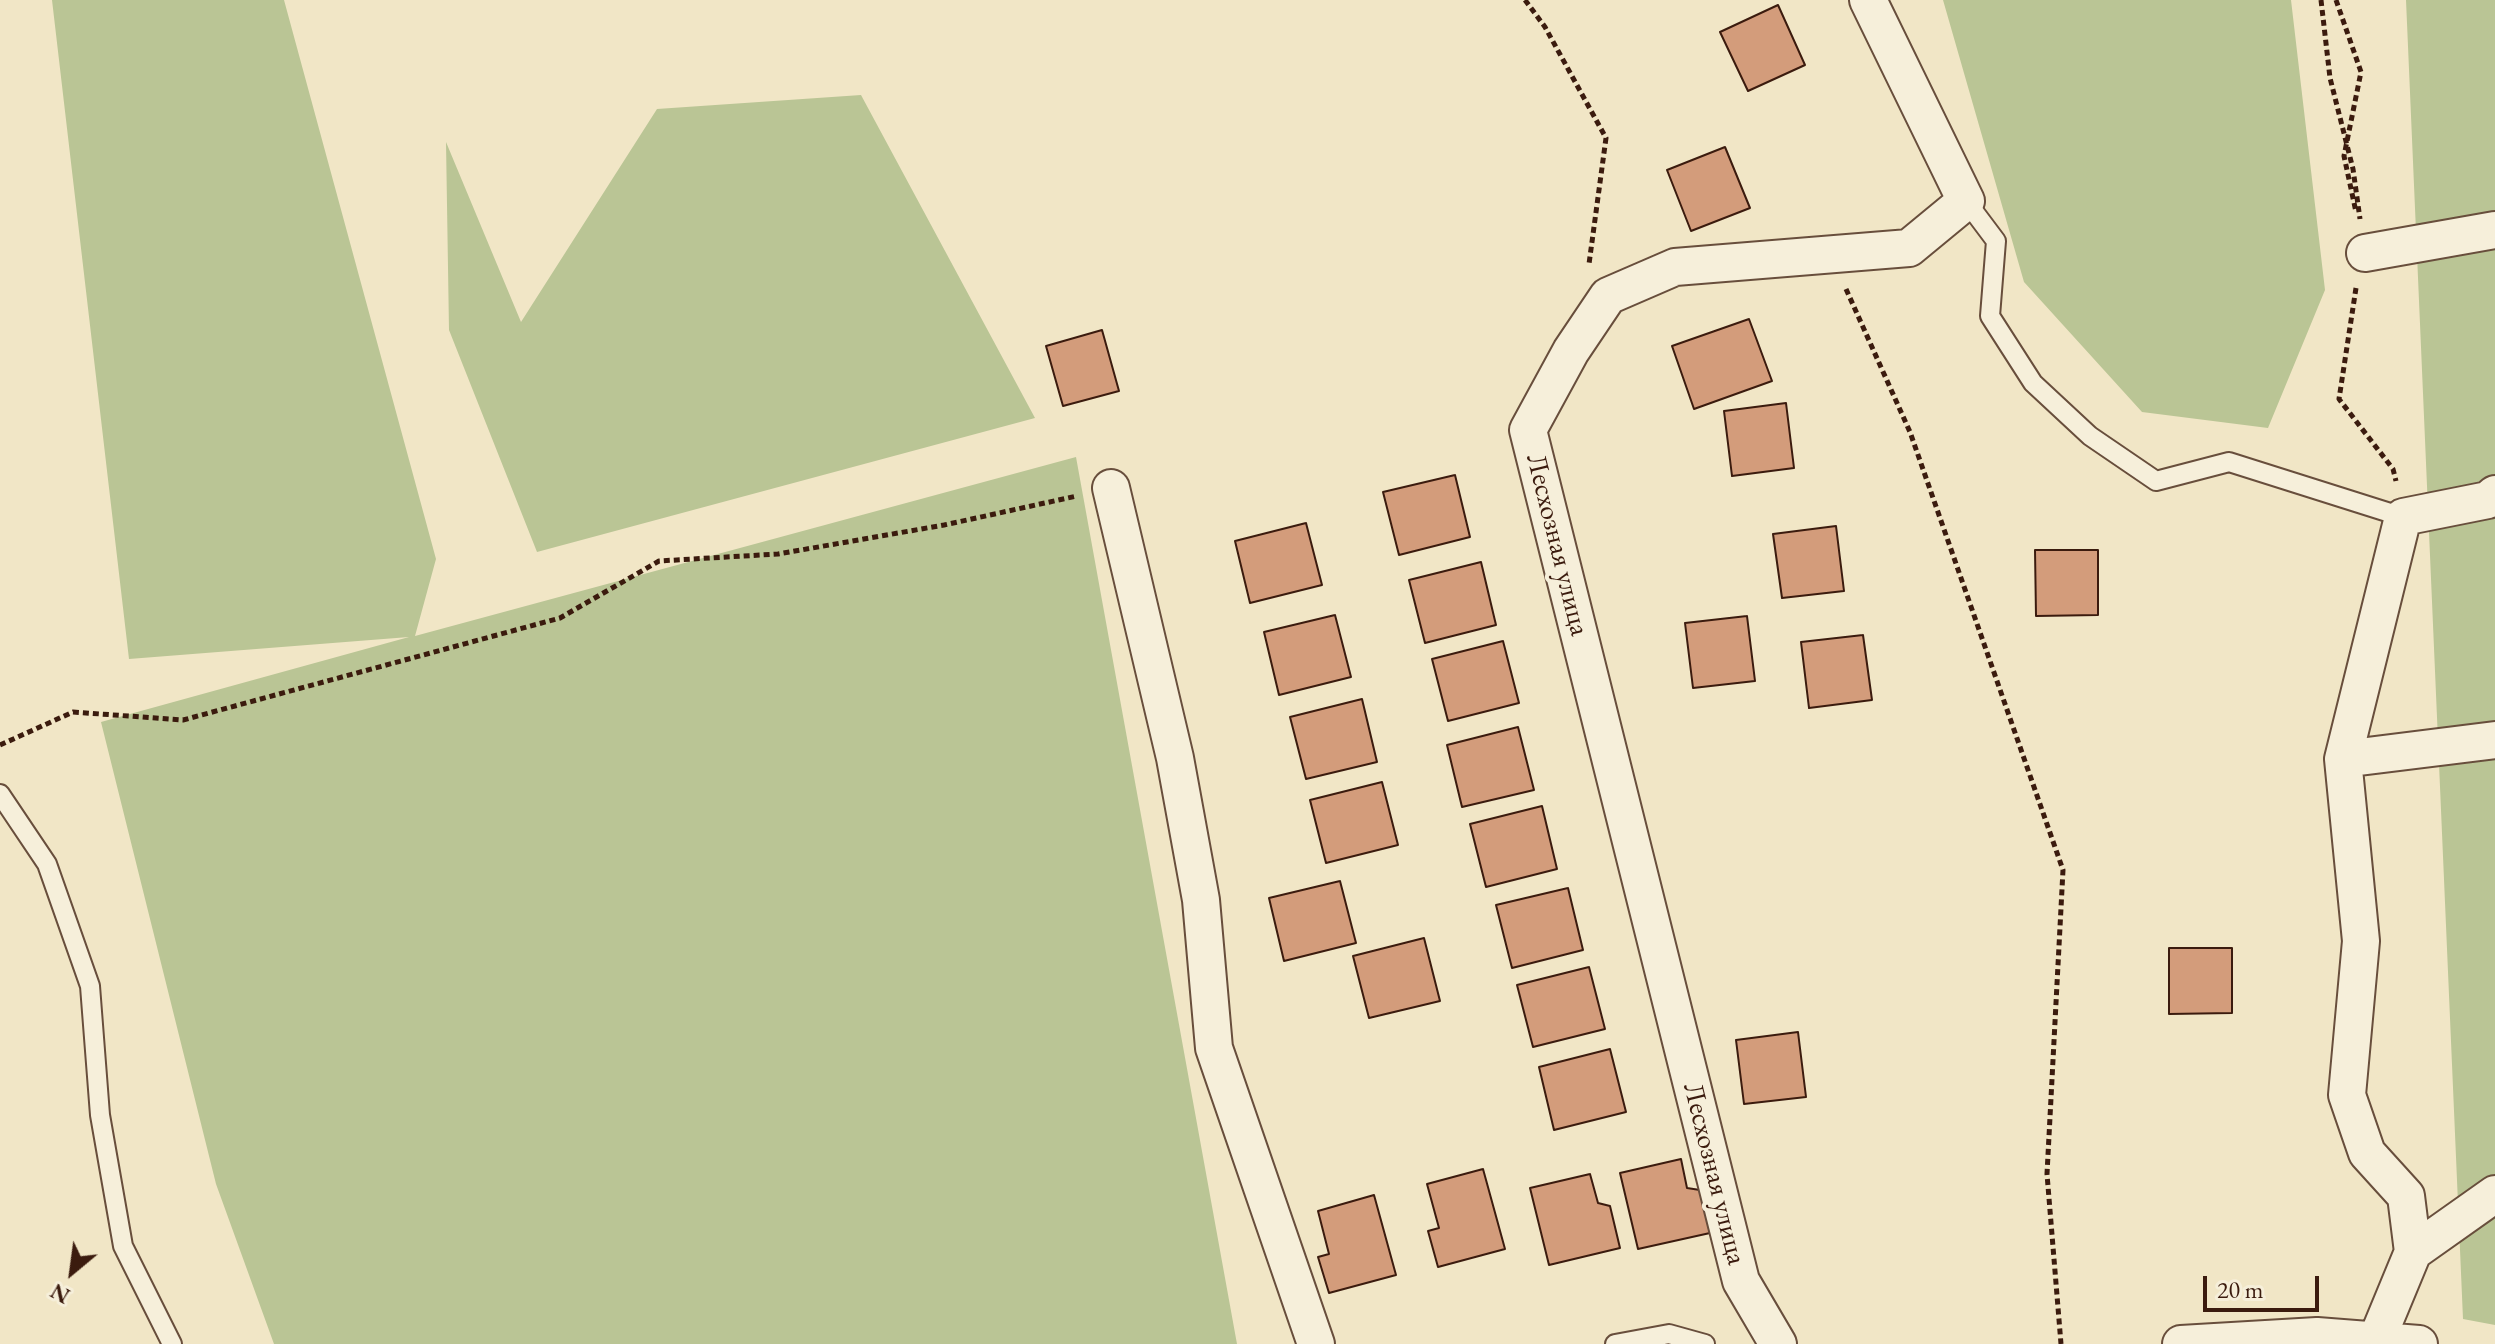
<!DOCTYPE html>
<html>
<head>
<meta charset="utf-8">
<style>
	body { margin:0 }
	#map { position:relative; width:2495px; height:1344px; overflow:hidden; background:#f1e6c6; font-family:"EB Garamond",serif }
	canvas { display:block }
	.north { position:absolute; left:32px; top:1232px; width:80px; height:80px; -webkit-text-stroke:6px #f6efda; paint-order:stroke; rotate:209deg; font-size:22px; font-weight:700; line-height:32px; text-align:center; color:#3b1b0e }
	.north::after { content:''; display:block; margin:auto; width:28px; height:36px; background:#3b1b0e; clip-path:polygon(50% 0,100% 100%,50% 72%,0 100%) }
	.scale { position:absolute; left:2203px; top:1276px; width:116px; height:36px; box-sizing:border-box; border:4px solid #3b1b0e; border-top:0; padding-left:10px; font-size:24px; line-height:28px; white-space:nowrap; color:#3b1b0e; -webkit-text-stroke:6px #f6efda; paint-order:stroke }
</style>
</head>
<body>
<div id="map">
<canvas width="2495" height="1344"></canvas>
<div class="north">N</div>
<div class="scale">20 m</div>
</div>
<script>
const ctx = document.querySelector('canvas').getContext('2d');
ctx.lineJoin = 'round';
function fill(path, color) { ctx.fillStyle = color; ctx.fill(path, 'evenodd'); }
const poly = rows => new Path2D(rows.map(r => 'M' + r).join(''));
function trace(path, color, width, dash) { ctx.strokeStyle = color; ctx.lineWidth = width; ctx.lineCap = dash ? 'butt' : 'round'; ctx.setLineDash(dash || []); ctx.stroke(path); }
function write(font, color, halo, rows, align = 'center') {
  ctx.font = font + ' "EB Garamond",serif'; ctx.lineWidth = 8; ctx.setLineDash([]); ctx.textBaseline = 'middle'; ctx.strokeStyle = halo; ctx.fillStyle = color; for (const [text, x, y, turn = 0] of rows) {
    ctx.save(); ctx.translate(x, y); ctx.rotate((+turn || 0) * Math.PI / 180); ctx.textAlign = isNaN(turn) ? turn : align; if (halo) ctx.strokeText(text, 0, 0); ctx.fillText(text, 0, 0); ctx.restore();
  }
}
const green = poly([
	[52,0,284,0,436,559,415,636,1076,457,1237,1344,274,1344,216,1184,101,722,409,637,129,659],
	[1943,0,2291,0,2325,290,2268,428,2142,412,2024,282],
	[2406,0,2495,0,2495,1325,2463,1319],
	[861,95,1035,418,537,552,449,330,446,142,521,322,657,109]
]);
const building = poly([
	[1778,5,1805,65,1748,91,1720,32,1778,5],
	[1725,147,1750,208,1691,231,1667,170,1725,147],
	[1749,319,1772,381,1694,409,1672,346,1749,319],
	[1102,330,1119,391,1063,406,1046,346,1102,330],
	[1786,403,1794,468,1732,476,1724,411,1786,403],
	[1455,475,1470,537,1399,555,1383,492,1455,475],
	[1306,523,1322,585,1250,603,1235,541,1306,523],
	[1836,526,1844,591,1782,598,1773,534,1836,526],
	[2035,550,2098,550,2098,615,2036,616,2035,550],
	[1481,562,1496,625,1425,643,1409,580,1481,562],
	[1335,615,1351,677,1279,695,1264,632,1335,615],
	[1747,616,1755,681,1693,688,1685,623,1747,616],
	[1863,635,1872,700,1809,708,1801,642,1863,635],
	[1503,641,1519,703,1448,721,1432,659,1503,641],
	[1362,699,1377,762,1306,779,1290,717,1362,699],
	[1518,727,1534,790,1462,807,1447,745,1518,727],
	[1382,782,1398,845,1326,863,1310,800,1382,782],
	[1542,806,1557,869,1486,887,1470,824,1542,806],
	[1340,881,1356,943,1284,961,1269,898,1340,881],
	[1568,888,1583,950,1512,968,1496,905,1568,888],
	[1424,938,1440,1001,1369,1018,1353,956,1424,938],
	[2169,948,2232,948,2232,1013,2169,1014,2169,948],
	[1589,967,1605,1029,1533,1047,1517,985,1589,967],
	[1798,1032,1806,1097,1744,1104,1736,1040,1798,1032],
	[1610,1049,1626,1112,1554,1130,1539,1067,1610,1049],
	[1681,1159,1687,1188,1700,1190,1710,1233,1638,1249,1620,1173,1681,1159],
	[1483,1169,1505,1249,1438,1267,1428,1231,1439,1228,1427,1184,1483,1169],
	[1590,1174,1598,1203,1610,1206,1620,1248,1549,1265,1530,1188,1590,1174],
	[1374,1195,1396,1275,1329,1293,1318,1257,1329,1254,1318,1211,1374,1195]
]);
const path = poly([
	[1525,0,1545,27,1606,138,1589,264],
	[2321,0,2330,78,2353,169,2360,219],
	[2336,0,2361,72,2344,156,2356,212],
	[2356,288,2339,399,2393,469,2396,481],
	[1846,289,1910,432,2063,870,2047,1174,2061,1344],
	[0,745,73,712,183,720,560,618,659,561,778,554,944,525,1077,496]
]);
const service = poly([
	[1966,201,1996,241,1990,316,2033,383,2090,436,2156,481,2229,462,2403,517],
	[0,794,47,864,90,986,100,1115,123,1246,172,1344],
	[1615,1344,1669,1334,1705,1344]
]);
const minor = poly([
	[2365,253,2495,230],
	[1111,488,1175,758,1201,900,1214,1048,1316,1344],
	[2343,759,2495,740],
	[2413,1252,2406,1196,2367,1153,2347,1095,2361,941,2343,759,2403,517,2488,500,2495,494],
	[2377,1339,2413,1252,2495,1194],
	[1778,1344,1741,1281,1528,430,1571,351,1608,296,1675,267,1909,248,1966,201,1868,0],
	[2181,1344,2317,1336,2419,1344]
]);
const streetNames = [
	["Лесхозная улица",1557,545,76],
	["Лесхозная улица",1714,1174,76]
];
fill(green, '#bac595');
fill(building, '#d39c7b');
trace(building, '#3b1b0e', 2);
trace(service, '#684e3c', 22);
trace(minor, '#684e3c', 40);
trace(path, '#3b1b0e', 5, [6, 4]);
trace(service, '#f6efda', 18);
trace(minor, '#f6efda', 36);
write('28px', '#3b1b0e', '#f6efda', streetNames);
</script>
</body>
</html>
